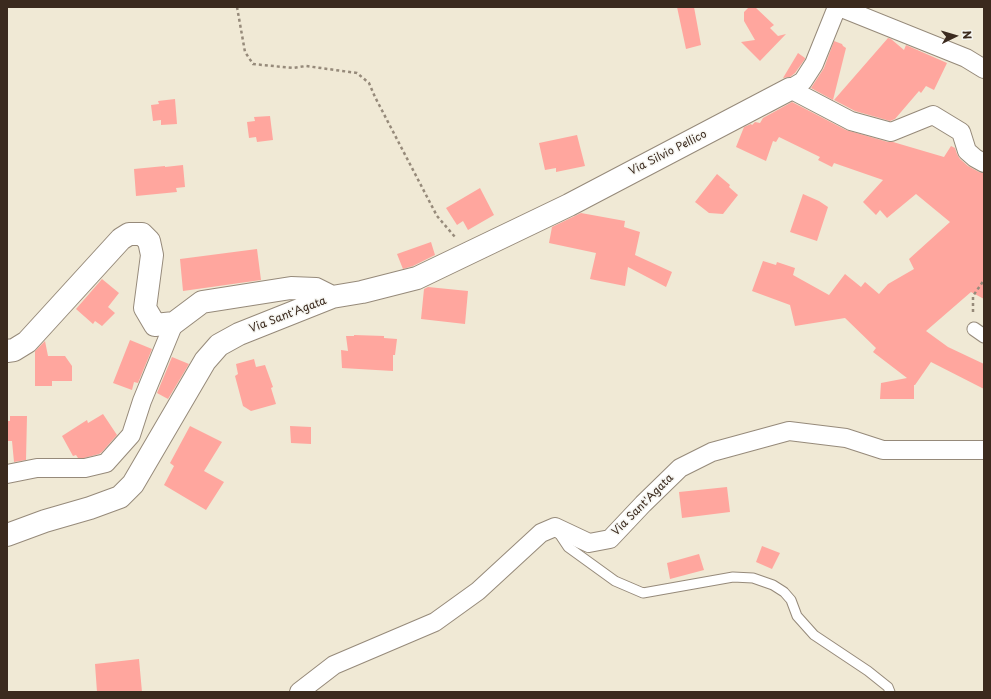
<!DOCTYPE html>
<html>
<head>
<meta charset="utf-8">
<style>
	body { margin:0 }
	#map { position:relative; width:991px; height:699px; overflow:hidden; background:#f0e9d5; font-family:"Playpen Sans",sans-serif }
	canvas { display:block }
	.frame { position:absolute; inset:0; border:8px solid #3b2a1e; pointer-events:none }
	.north { position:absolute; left:935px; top:16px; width:40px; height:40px; -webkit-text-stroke:3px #f6f6f2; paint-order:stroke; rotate:85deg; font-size:11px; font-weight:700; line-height:16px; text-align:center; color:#3b2a1e }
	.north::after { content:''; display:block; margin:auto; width:14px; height:18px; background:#3b2a1e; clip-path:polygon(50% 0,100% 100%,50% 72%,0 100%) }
</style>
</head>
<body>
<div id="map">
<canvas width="991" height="699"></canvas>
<div class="frame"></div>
<div class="north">N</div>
</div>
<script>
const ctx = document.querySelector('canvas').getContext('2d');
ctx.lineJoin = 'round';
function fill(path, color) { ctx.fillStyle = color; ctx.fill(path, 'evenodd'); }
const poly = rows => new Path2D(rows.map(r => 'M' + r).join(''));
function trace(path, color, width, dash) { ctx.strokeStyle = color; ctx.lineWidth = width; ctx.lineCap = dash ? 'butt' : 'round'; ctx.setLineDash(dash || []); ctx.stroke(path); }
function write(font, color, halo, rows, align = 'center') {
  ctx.font = font + ' "Playpen Sans",sans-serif'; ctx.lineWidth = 3; ctx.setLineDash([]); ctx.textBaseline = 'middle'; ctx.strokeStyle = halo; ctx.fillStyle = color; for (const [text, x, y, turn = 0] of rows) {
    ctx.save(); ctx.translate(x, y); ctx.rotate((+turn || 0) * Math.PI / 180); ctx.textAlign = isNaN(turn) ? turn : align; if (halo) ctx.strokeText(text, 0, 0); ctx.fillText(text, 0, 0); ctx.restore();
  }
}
const building = poly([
	[677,7,694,7,701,45,686,49],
	[749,7,755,7,774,25,770,28,778,36,786,34,760,61,741,42,755,40,744,21,744,12],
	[888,38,891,39,904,50,906,45,947,63,934,90,926,86,921,93,919,91,895,119,890,121,855,111,834,100],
	[834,41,842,44,843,46,846,48,833,100,811,88,824,68],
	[798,53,805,58,805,59,795,73,790,77,783,78],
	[175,99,177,124,161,125,161,120,153,121,151,105,159,104,158,101],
	[792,102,846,130,888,142,893,142,944,157,951,146,955,148,957,154,960,159,968,166,979,172,984,173,984,299,971,292,926,331,948,347,984,364,984,389,931,362,915,385,914,385,914,399,880,399,881,383,907,378,873,352,876,348,845,318,795,326,790,305,752,291,763,261,776,265,777,262,795,268,793,275,829,295,845,274,861,287,865,282,879,294,888,284,914,269,909,259,950,222,916,194,887,218,880,210,876,215,863,202,883,180,834,163,832,167,818,160,820,157,779,137,776,142,773,141,766,161,736,147,744,127,751,124,752,125,755,122,760,123,763,118],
	[270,116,273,140,257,142,256,137,249,138,247,122,255,121,254,117],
	[577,135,585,166,556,172,556,168,545,170,539,143],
	[183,165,185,187,176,188,177,192,136,196,134,169,165,166,165,167],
	[717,174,730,185,729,187,738,195,723,214,709,213,695,202],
	[480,188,494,215,468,230,463,221,457,225,446,208],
	[803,194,819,201,828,207,817,241,790,232],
	[581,213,625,221,624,227,640,232,635,255,672,272,666,287,628,267,625,286,590,279,596,253,549,243,552,227],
	[431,242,435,255,413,266,403,269,397,254],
	[257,249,261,280,183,291,180,259],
	[102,279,119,293,108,307,115,313,102,326,95,321,93,324,76,309],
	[428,287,468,291,465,324,421,319,424,289],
	[354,335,384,336,384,338,397,339,395,355,393,355,393,371,342,368,341,350,348,351,346,336,354,336],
	[130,340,152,349,138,383,134,382,132,390,113,383],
	[45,341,48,356,65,356,72,366,72,381,52,381,52,386,35,386,35,351],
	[172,357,189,364,168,399,157,393],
	[254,359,256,367,265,365,273,387,271,388,276,404,251,411,243,406,235,376,238,374,236,364],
	[103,414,117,435,102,452,99,454,84,458,78,458,76,455,73,456,62,436,87,420,88,423],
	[10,416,27,416,26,460,14,462,12,441,7,441,7,421,10,421],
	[190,426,222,442,204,471,224,482,206,510,164,485,174,466,170,463],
	[290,426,311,427,311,444,291,443],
	[727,487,730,512,682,518,679,492],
	[762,546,780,553,772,569,756,562],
	[699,554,704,570,670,579,667,563],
	[139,659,142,692,97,692,95,664]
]);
const path = poly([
	[237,7,245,52,253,64,293,68,306,66,357,73,369,83,375,97,437,216,455,237],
	[973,312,973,296,984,280]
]);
const service = poly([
	[558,532,568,547,615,581,643,593,733,577,753,578,773,585,784,592,791,600,797,616,814,635,868,671,888,687,890,692]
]);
const pedestrian = poly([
	[974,329,984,336]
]);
const minor = poly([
	[839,7,966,58,984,69],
	[790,89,851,121,891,132,933,115,961,132,967,151,975,158,984,163],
	[790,89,803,81,814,64,837,7],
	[7,474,37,468,85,468,106,463,131,435,142,401,174,323],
	[299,692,334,665,435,622,478,591,541,533,555,527,589,543,610,539,643,504,680,468,712,452,789,431,846,438,883,450,984,450]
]);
const tertiary = poly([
	[7,351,14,350,27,342,121,239,129,234,142,234,149,241,152,255,145,308,155,325,174,323,202,302,291,288,316,289,332,297],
	[7,535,45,521,90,508,120,497,133,484,205,361,219,345,239,334,332,297,362,292,417,278,569,205,790,89]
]);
const streetNames = [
	["Via Silvio Pellico",668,153,-27],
	["Via Sant'Agata",288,315,-21],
	["Via Sant'Agata",643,505,-45]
];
fill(building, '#ffa69e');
trace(service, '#968a7a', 11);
trace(pedestrian, '#968a7a', 15);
trace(minor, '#968a7a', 20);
trace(tertiary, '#968a7a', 24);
trace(path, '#968a7a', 2.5, [3, 3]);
trace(service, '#fff', 9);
trace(pedestrian, '#fff', 13);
trace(minor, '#fff', 18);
trace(tertiary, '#fff', 22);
write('11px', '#3b2a1e', '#f6f6f2', streetNames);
</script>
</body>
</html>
